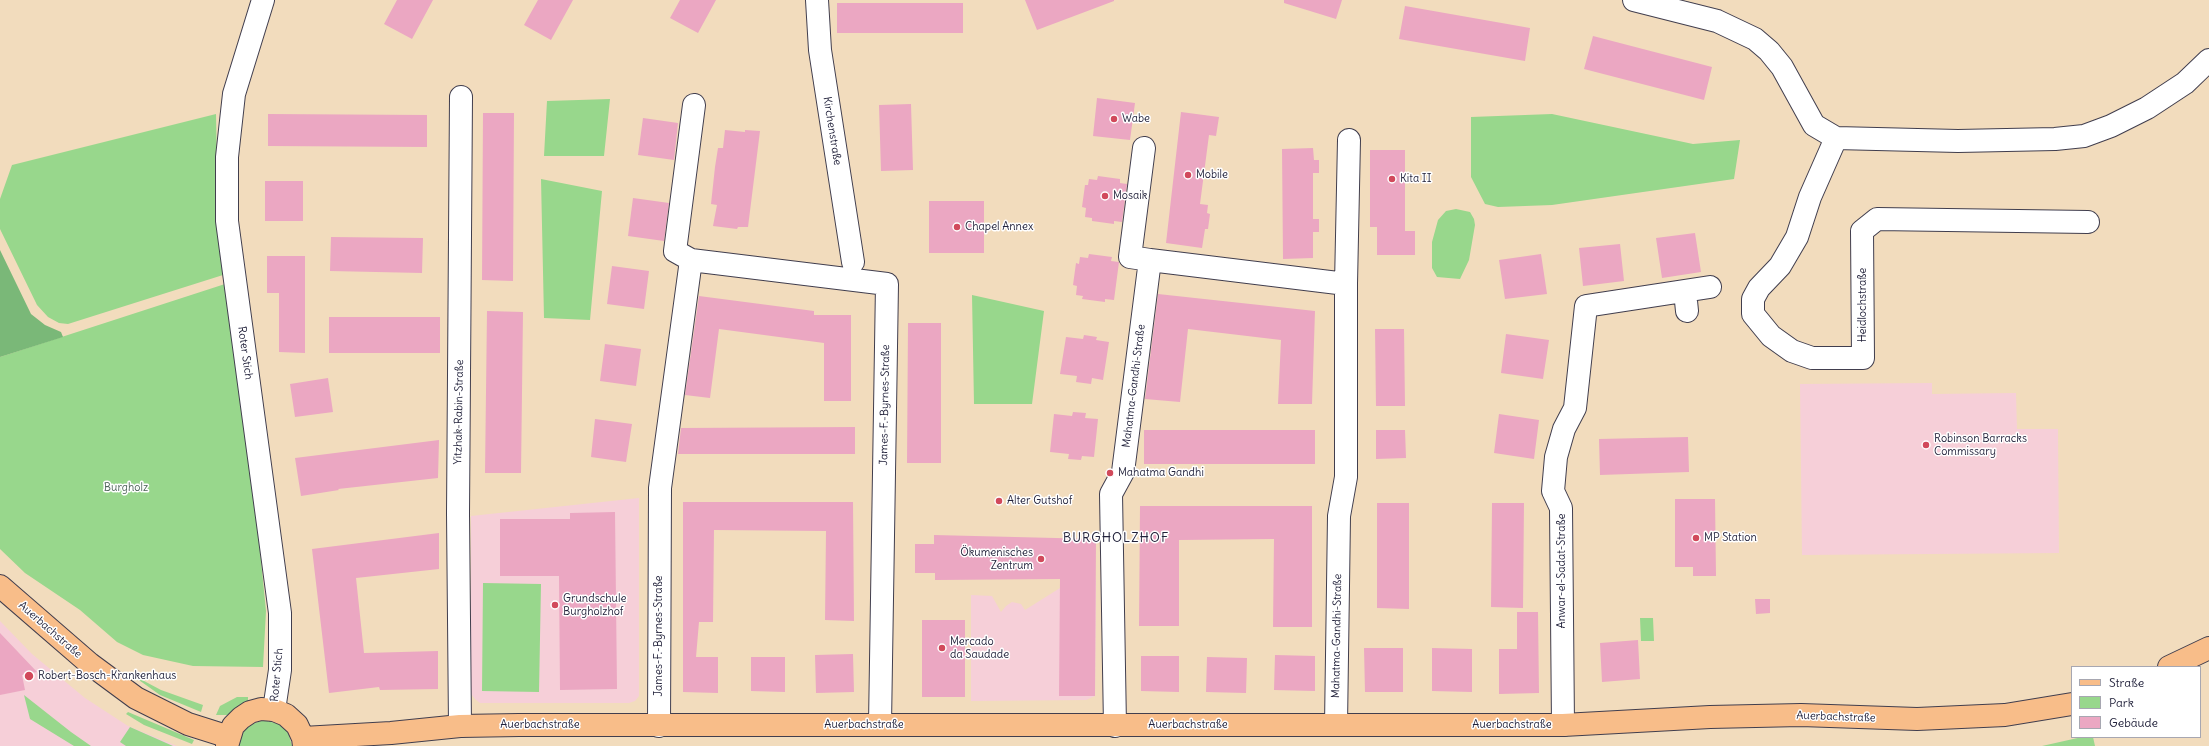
<!DOCTYPE html>
<html>
<head>
<meta charset="utf-8">
<style>
	body { margin:0 }
	#map { position:relative; width:2209px; height:746px; overflow:hidden; background:#f2dcbd; font-family:Delius,sans-serif }
	canvas { display:block }
	.legend { position:absolute; left:2071px; top:666px; width:130px; height:72px; box-sizing:border-box; background:#fff; border:1px solid #a7a7b1; margin:0; padding:5px 7px; list-style:none; font-size:12px; color:#22223b }
	.legend li { display:flex; align-items:center; gap:8px; height:20px }
	.legend b { width:20px; border:1px solid #a7a7b1 }
</style>
</head>
<body>
<div id="map">
<canvas width="2209" height="746"></canvas>
<ul class="legend">
<li><b style="height:5px;background:#f8bd89"></b>Straße</li>
<li><b style="height:11px;background:#98d78c"></b>Park</li>
<li><b style="height:11px;background:#eba7c2"></b>Gebäude</li>
</ul>
</div>
<script>
const ctx = document.querySelector('canvas').getContext('2d');
ctx.lineJoin = 'round';
function fill(path, color) { ctx.fillStyle = color; ctx.fill(path, 'evenodd'); }
const poly = rows => new Path2D(rows.map(r => 'M' + r).join(''));
function trace(path, color, width, dash) { ctx.strokeStyle = color; ctx.lineWidth = width; ctx.lineCap = dash ? 'butt' : 'round'; ctx.setLineDash(dash || []); ctx.stroke(path); }
function write(font, color, halo, rows, align = 'center') {
  ctx.font = font + ' Delius,sans-serif'; ctx.lineWidth = 3; ctx.setLineDash([]); ctx.textBaseline = 'middle'; ctx.strokeStyle = halo; ctx.fillStyle = color; for (const [text, x, y, turn = 0] of rows) {
    ctx.save(); ctx.translate(x, y); ctx.rotate((+turn || 0) * Math.PI / 180); ctx.textAlign = isNaN(turn) ? turn : align; if (halo) ctx.strokeText(text, 0, 0); ctx.fillText(text, 0, 0); ctx.restore();
  }
}
const built = poly([
	[1932,383,1932,394,2016,393,2017,429,2058,429,2059,553,1802,555,1800,384],
	[639,498,639,696,635,701,629,703,480,703,475,699,471,694,471,516],
	[1060,579,1096,579,1095,696,1086,700,971,701,971,595,992,596,1001,612,1006,606,1012,602,1021,604,1025,610,1060,588],
	[0,621,32,654,85,698,128,726,177,746,0,746]
]);
const green = poly([
	[610,99,604,156,544,156,547,101],
	[216,114,218,223,223,275,68,324,59,323,48,317,37,305,0,229,0,199,12,165],
	[1552,114,1693,144,1740,140,1734,179,1552,205,1498,207,1485,204,1471,177,1471,117],
	[541,179,602,191,590,320,544,318],
	[1456,209,1470,212,1474,219,1475,225,1469,260,1460,279,1437,277,1432,268,1432,242,1438,220,1446,211],
	[225,284,257,520,266,611,263,667,193,666,143,655,117,642,80,610,25,573,0,549,0,357],
	[972,295,1044,311,1032,404,974,404],
	[483,583,541,584,539,692,482,691],
	[1640,618,1653,618,1654,641,1641,641],
	[129,673,161,690,203,705,201,712,160,695],
	[24,695,71,732,91,746,74,746,30,719],
	[237,697,248,697,248,705,227,715,216,715,220,706],
	[128,712,194,740,192,744,144,725,126,714],
	[264,720,282,725,288,732,292,746,238,746,241,733,247,726],
	[130,727,173,746,126,746,120,742],
	[2082,737,2093,737,2095,746,2042,746]
]);
const forest = poly([
	[0,250,31,314,45,325,61,332,63,337,0,357]
]);
const building = poly([
	[397,0,433,0,412,39,384,24],
	[538,0,573,0,551,40,524,25],
	[680,0,716,0,698,33,670,18],
	[1025,0,1114,0,1114,1,1037,30],
	[1284,0,1342,0,1336,19,1284,3],
	[837,3,963,3,963,33,837,33],
	[1405,6,1530,28,1525,61,1399,39],
	[1593,36,1712,67,1704,100,1584,69],
	[1097,98,1135,103,1130,140,1093,136],
	[911,104,913,170,881,171,879,105],
	[1181,112,1219,117,1216,136,1209,135,1200,204,1208,205,1207,213,1210,214,1208,229,1205,229,1202,248,1166,243],
	[483,113,514,113,513,281,482,280],
	[268,114,427,115,427,147,268,146],
	[643,118,678,123,674,160,638,155],
	[725,130,745,132,745,130,760,131,748,227,738,227,737,229,713,226,717,205,711,204,715,167,718,148,723,148],
	[1313,148,1314,160,1319,160,1319,173,1313,173,1313,219,1319,219,1319,232,1313,232,1313,258,1283,259,1282,149],
	[1370,150,1405,150,1405,231,1415,231,1415,255,1377,255,1377,227,1370,227],
	[1098,176,1120,179,1120,183,1127,184,1122,222,1114,221,1114,224,1092,221,1092,218,1085,217,1086,208,1082,207,1085,185,1088,185,1089,179,1097,180],
	[265,181,303,181,303,221,265,221],
	[633,198,669,203,664,241,628,236],
	[929,201,984,201,984,253,929,253],
	[1695,233,1701,272,1662,278,1656,238],
	[331,237,423,238,422,273,330,271],
	[1620,244,1624,281,1583,286,1579,248],
	[1089,254,1112,257,1111,261,1119,262,1114,300,1105,299,1105,302,1082,299,1083,296,1076,295,1077,286,1073,285,1076,263,1079,264,1080,257,1088,258],
	[1541,254,1547,294,1505,299,1499,260],
	[267,256,305,256,305,353,279,352,279,293,267,293],
	[612,266,649,271,644,309,607,304],
	[1158,294,1315,311,1312,404,1278,404,1281,340,1188,329,1180,402,1145,399],
	[699,296,814,311,814,315,851,315,851,401,824,401,824,343,719,329,710,398,685,395],
	[487,311,523,312,521,473,485,473],
	[329,317,440,317,440,353,329,353],
	[908,323,941,323,941,463,907,463],
	[1375,329,1404,329,1405,406,1376,406],
	[1506,334,1549,340,1543,379,1501,373],
	[1084,335,1097,337,1096,340,1109,342,1103,380,1092,378,1091,384,1076,382,1077,376,1060,374,1066,337,1083,339],
	[605,344,641,349,636,386,600,381],
	[328,378,333,412,295,417,290,384],
	[1073,412,1086,413,1085,418,1098,419,1094,457,1082,456,1081,460,1068,459,1069,454,1050,452,1054,414,1072,416],
	[1499,414,1539,420,1534,459,1494,453],
	[595,419,632,424,626,462,591,457],
	[855,427,855,454,678,454,681,428],
	[1144,430,1315,430,1315,464,1144,464],
	[1376,430,1405,430,1406,458,1376,459],
	[1688,437,1689,472,1600,475,1599,439],
	[439,440,438,478,338,489,339,490,301,496,295,458],
	[1675,499,1715,499,1716,576,1693,576,1693,567,1675,567],
	[683,502,853,502,854,621,825,620,826,531,714,530,713,622,699,622,696,657,718,657,718,693,683,692],
	[1377,503,1409,503,1409,609,1377,608],
	[1492,503,1524,503,1523,608,1491,607],
	[1140,506,1312,506,1312,627,1273,627,1274,539,1179,540,1179,626,1139,626],
	[615,512,617,689,560,690,559,576,500,576,500,519,570,519,570,513],
	[439,533,439,569,356,578,364,653,438,651,438,689,380,690,379,687,329,693,312,549],
	[934,535,1096,539,1095,696,1059,696,1060,579,935,580,935,573,915,573,915,544,934,544],
	[1755,599,1770,599,1770,613,1756,614],
	[1517,612,1538,612,1539,693,1499,694,1499,649,1517,649],
	[922,620,965,620,965,697,922,697],
	[0,633,37,672,22,675,25,690,0,695],
	[1638,640,1640,679,1602,682,1600,643],
	[1364,648,1403,648,1403,692,1365,692],
	[1432,648,1472,649,1472,692,1432,691],
	[853,654,854,692,816,693,815,655],
	[1275,655,1315,656,1315,691,1274,690],
	[1141,656,1179,656,1179,692,1141,691],
	[751,657,785,657,785,692,751,691],
	[1207,657,1247,658,1246,693,1206,692]
]);
const minor = poly([
	[263,0,234,94,227,157,227,221,280,613,280,670,274,710],
	[817,0,820,50,853,262],
	[1634,0,1717,21,1755,39,1769,51,1782,67,1814,125,1836,138],
	[694,105,675,251,691,260,887,284,880,724],
	[2088,222,1877,219,1862,231,1863,358,1812,358,1792,351,1771,336,1753,314,1753,299,1759,288,1780,266,1797,237,1810,197,1836,138,1958,141,2055,139,2084,136,2111,126,2147,108,2185,83,2209,60],
	[1150,260,1346,284,1346,477,1339,516,1336,725],
	[1346,284,1349,140],
	[1685,291,1687,311],
	[1563,725,1561,508,1553,491,1556,457,1564,429,1575,408,1586,306,1710,287],
	[460,726,458,513,461,97],
	[659,726,660,488,691,260],
	[1115,726,1111,494,1123,472,1150,260,1130,257,1144,148]
]);
const major = poly([
	[0,586,90,664,136,698,188,724,229,737],
	[2169,667,2209,648],
	[303,738,391,733,460,726,519,725,1563,725,1710,717,1801,715,1917,719,2005,715,2072,704],
	[227,746,233,726,241,718,250,712,261,709,274,710,286,715,297,725,303,738,304,746]
]);
const markers = [
	[1114,119,4,"#d1495b"],
	[1188,175,4,"#d1495b"],
	[1392,179,4,"#d1495b"],
	[1105,196,4,"#d1495b"],
	[957,227,4,"#d1495b"],
	[1926,445,4,"#d1495b"],
	[1110,473,4,"#d1495b"],
	[999,501,4,"#d1495b"],
	[1696,538,4,"#d1495b"],
	[1041,559,4,"#d1495b"],
	[555,605,4,"#d1495b"],
	[942,648,4,"#d1495b"],
	[29,676,5,"#d1495b"]
];
const poiNames = [
	["Wabe",1122,119],
	["Mobile",1196,175],
	["Kita II",1400,179],
	["Mosaik",1113,196],
	["Chapel Annex",965,227],
	["Robinson Barracks",1934,439],
	["Commissary",1934,452],
	["Mahatma Gandhi",1118,473],
	["Alter Gutshof",1007,501],
	["MP Station",1704,538],
	["Ökumenisches",1033,553,"right"],
	["Zentrum",1033,566,"right"],
	["Grundschule",563,599],
	["Burgholzhof",563,612],
	["Mercado",950,642],
	["da Saudade",950,655],
	["Robert-Bosch-Krankenhaus",38,676]
];
const streetNames = [
	["Kirchenstraße",832,131,81],
	["Heidlochstraße",1863,305,-90],
	["Roter Stich",245,353,82],
	["Mahatma-Gandhi-Straße",1134,386,-83],
	["James-F.-Byrnes-Straße",885,405,-89],
	["Yitzhak-Rabin-Straße",459,412,-89],
	["Anwar-el-Sadat-Straße",1562,571,-90],
	["Auerbachstraße",50,630,41],
	["James-F.-Byrnes-Straße",659,636,-90],
	["Mahatma-Gandhi-Straße",1337,636,-89],
	["Roter Stich",277,675,-85],
	["Auerbachstraße",1836,717,2],
	["Auerbachstraße",540,725],
	["Auerbachstraße",864,725],
	["Auerbachstraße",1188,725],
	["Auerbachstraße",1512,725]
];
const parkNames = [
	["Burgholz",126,488]
];
const quarterNames = [
	["BURGHOLZHOF",1116,538]
];
fill(built, '#f6cfd8');
fill(green, '#98d78c');
fill(forest, '#7ab878');
fill(building, '#eba7c2');
trace(minor, '#413e4e', 24);
trace(major, '#413e4e', 24);
trace(minor, '#fff', 22);
trace(major, '#f8bd89', 22);
for (const [x, y, r, color] of markers) { const dot = new Path2D(); dot.arc(x, y, r, 0, 2 * Math.PI); ctx.fillStyle = color; ctx.fill(dot); trace(dot, '#fff', 1.5); }
write('11px', '#22223b', '#fff', poiNames, 'left');
write('11px', '#22223b', '#fff', streetNames);
write('11px', '#4b6157', '#fff', parkNames);
ctx.letterSpacing = '1px';
write('13px', '#22223b', '#fff', quarterNames);
ctx.letterSpacing = '0px';
</script>
</body>
</html>
